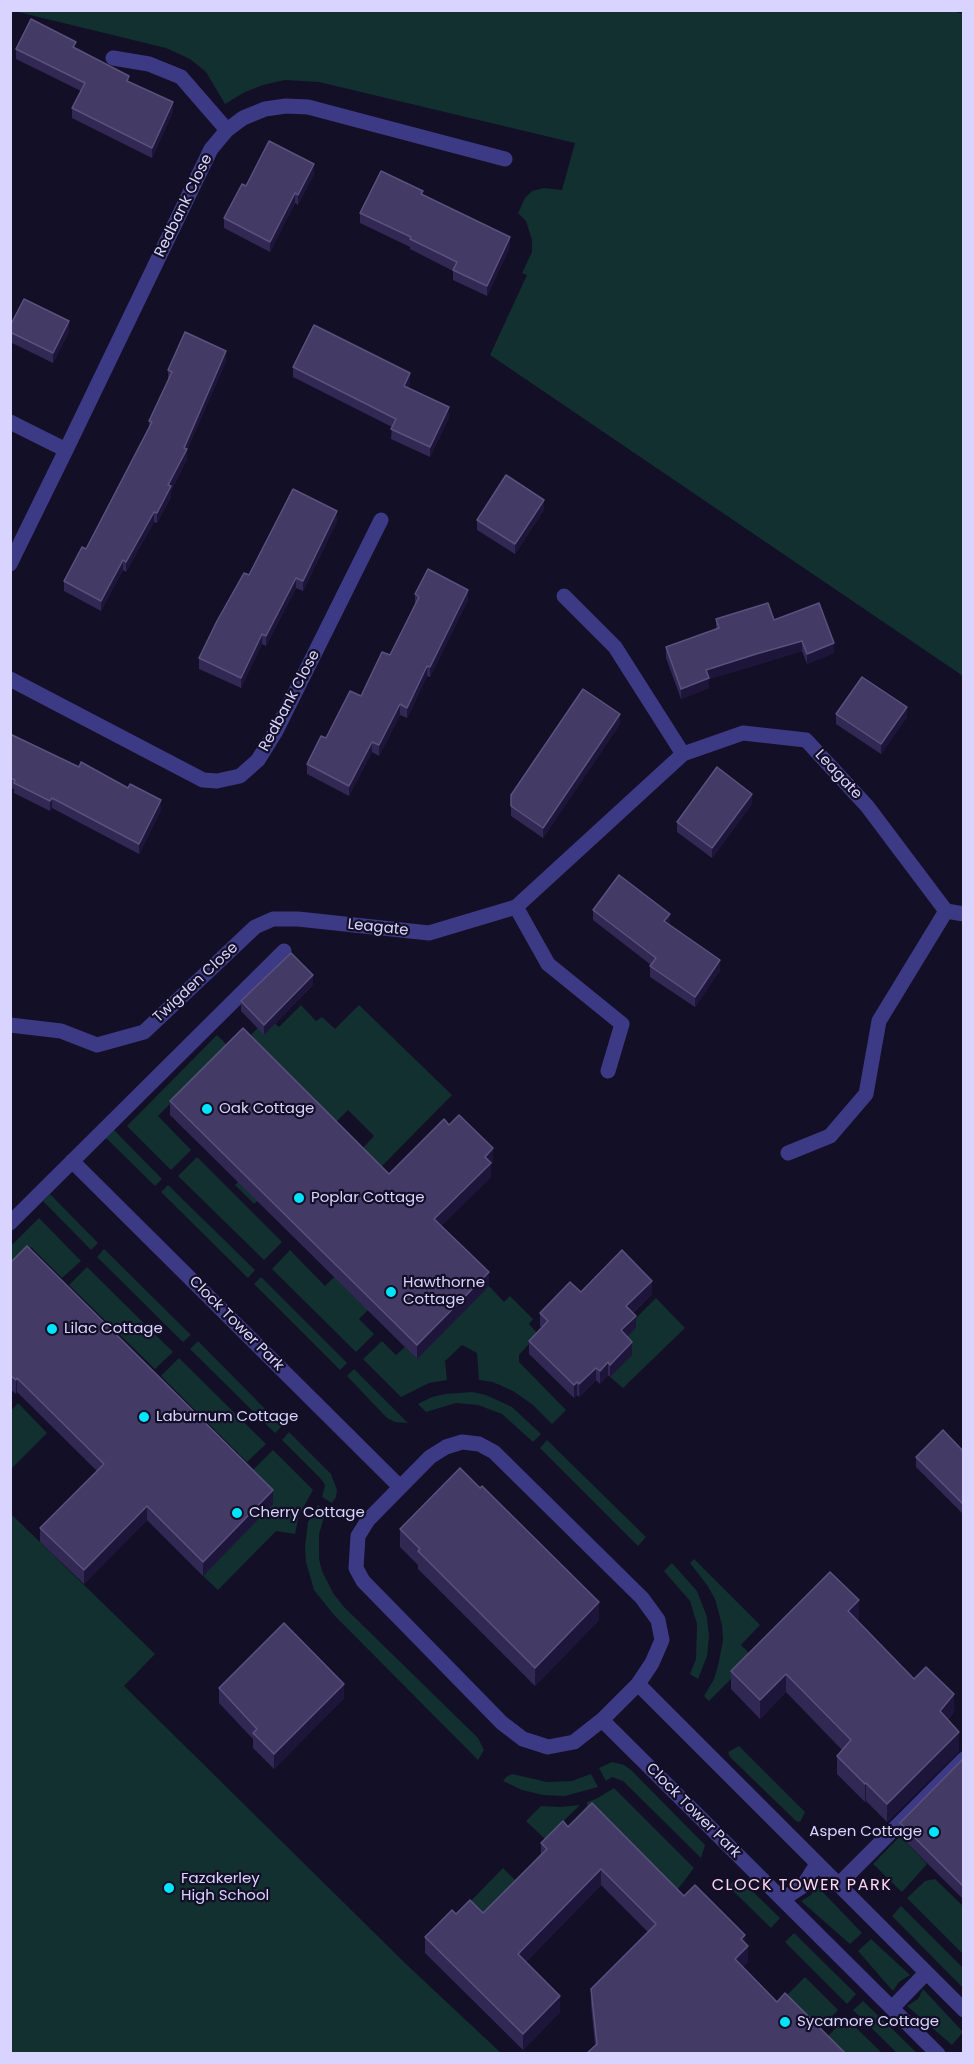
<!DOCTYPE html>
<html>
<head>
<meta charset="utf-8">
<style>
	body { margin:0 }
	#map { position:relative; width:974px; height:2064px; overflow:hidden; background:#130f26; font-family:Poppins,sans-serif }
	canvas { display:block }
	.frame { position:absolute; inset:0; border:12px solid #d9d4ff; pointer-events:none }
</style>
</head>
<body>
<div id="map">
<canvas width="974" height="2064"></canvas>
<div class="frame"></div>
</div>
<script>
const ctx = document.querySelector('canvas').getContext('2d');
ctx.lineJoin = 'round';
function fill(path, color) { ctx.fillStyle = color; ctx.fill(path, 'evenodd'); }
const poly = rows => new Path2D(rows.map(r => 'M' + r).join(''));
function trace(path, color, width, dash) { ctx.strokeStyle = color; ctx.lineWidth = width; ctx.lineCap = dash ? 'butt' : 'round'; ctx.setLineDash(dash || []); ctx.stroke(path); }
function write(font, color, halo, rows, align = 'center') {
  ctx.font = font + ' Poppins,sans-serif'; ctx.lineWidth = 4.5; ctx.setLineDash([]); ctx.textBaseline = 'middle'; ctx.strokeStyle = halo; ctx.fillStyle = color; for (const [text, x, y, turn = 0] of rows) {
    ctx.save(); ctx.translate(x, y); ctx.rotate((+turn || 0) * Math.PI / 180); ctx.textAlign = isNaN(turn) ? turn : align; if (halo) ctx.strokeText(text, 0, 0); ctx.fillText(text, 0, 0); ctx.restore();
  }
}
const green = poly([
	[948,10,964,14,963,676,490,355,527,275,522,273,532,252,532,240,526,221,518,213,525,198,532,191,544,188,562,190,575,143,319,82,285,80,263,85,245,92,225,104,206,72,190,59,166,48,14,11],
	[301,1005,316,1021,322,1017,335,1029,359,1005,452,1095,382,1166,363,1148,374,1136,348,1110,254,1204,235,1185,318,1102,251,1035,268,1017,279,1027],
	[217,1035,228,1046,158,1116,191,1150,171,1170,127,1126],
	[114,1130,162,1179,155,1186,106,1138],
	[197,1157,282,1242,264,1260,178,1176],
	[168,1185,255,1270,248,1278,161,1192],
	[50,1194,98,1243,91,1250,43,1201],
	[39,1218,81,1261,62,1278,31,1247,11,1268,11,1246],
	[392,1220,368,1310,359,1319,374,1334,356,1352,272,1269,290,1250,325,1286],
	[104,1249,191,1335,183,1342,97,1257],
	[87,1267,173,1352,155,1369,69,1285],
	[261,1277,347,1363,340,1370,254,1284],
	[489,1286,504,1302,510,1296,533,1319,529,1324,538,1334,519,1355,519,1362,566,1410,552,1424,533,1405,513,1391,493,1382,479,1380,477,1353,462,1345,445,1361,447,1380,429,1383,401,1397,363,1359,382,1341,396,1355,405,1347,417,1359],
	[656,1298,685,1328,623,1388,610,1377,632,1355,621,1343,631,1323],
	[198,1341,282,1426,275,1433,190,1349],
	[179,1358,266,1444,247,1462,161,1376],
	[354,1369,408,1423,395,1422,387,1418,347,1376],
	[472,1392,486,1395,512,1407,541,1434,533,1442,502,1414,478,1405,456,1403,426,1412,418,1404,432,1397,445,1394],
	[18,1403,47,1433,11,1469,11,1411],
	[289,1432,331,1474,337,1490,336,1497,332,1503,322,1497,325,1485,321,1479,282,1440],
	[547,1440,646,1537,638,1546,540,1448],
	[273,1450,313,1490,299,1515,295,1534,276,1531,218,1590,203,1576,273,1504,246,1477],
	[318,1505,326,1511,319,1534,319,1559,322,1571,333,1593,344,1607,478,1738,484,1750,478,1760,334,1615,314,1590,306,1562,305,1547,308,1522],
	[10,1513,155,1654,124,1686,407,1965,501,2053,11,2053],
	[694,1559,760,1625,741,1645,753,1657,709,1701,704,1696,714,1679,718,1666,723,1640,722,1625,715,1599,707,1585,690,1563],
	[672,1563,697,1591,707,1617,709,1637,707,1656,698,1679,690,1674,696,1659,697,1624,690,1601,664,1571],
	[739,1746,805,1812,800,1822,796,1821,730,1757,728,1752],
	[612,1762,624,1765,631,1770,705,1845,701,1858,623,1781,612,1777,606,1781,599,1768],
	[512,1774,547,1782,572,1781,591,1774,598,1787,565,1796,543,1795,522,1790,503,1781,506,1777],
	[614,1788,694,1868,671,1898,592,1820,483,1929,463,1909,503,1868,515,1880,587,1806,587,1802,596,1799],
	[580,1805,545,1839,526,1821,541,1806,560,1807],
	[900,1836,927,1864,902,1892,873,1864],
	[738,1877,780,1918,771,1928,728,1886],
	[935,1879,963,1906,963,1954,907,1898,925,1881],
	[816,1885,862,1933,850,1944,801,1901,811,1895],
	[901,1906,963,1968,963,1988,892,1916],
	[794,1933,856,1994,847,2004,785,1942],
	[871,1939,910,1975,899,1982,893,1991,858,1951],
	[805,1977,838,2010,812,2037,728,2054],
	[923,1989,963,2032,952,2045,907,2006,918,1999],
	[863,2001,917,2053,897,2053,853,2010],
	[846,2018,882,2053,845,2053,827,2037]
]);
const minor = poly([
	[113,58,149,64,181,77,227,130],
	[10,422,66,450,10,564],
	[66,450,211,149,227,130,243,118,265,109,286,106,308,107,505,159],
	[564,596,615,647,683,754],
	[10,679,203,780,217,781,240,776,258,760,276,731,381,520],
	[516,907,548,964,622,1024,608,1071],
	[10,1025,61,1031,97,1045,144,1032,255,927,273,919,298,919,429,933,516,907,683,754,743,733,806,740,867,806,946,911,964,914],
	[788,1153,830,1136,866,1094,879,1021,946,911],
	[72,1161,400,1487],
	[10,1223,284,951],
	[462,1442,479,1444,494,1452,642,1598,658,1620,662,1640,652,1663,638,1684,602,1720,574,1742,548,1747,523,1739,502,1723,363,1581,356,1568,358,1536,368,1520,430,1457,446,1447,462,1442],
	[638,1684,964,2010],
	[602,1720,938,2054],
	[838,1885,964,1759],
	[783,1899,803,1886,817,1864],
	[892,2008,926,1973]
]);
const wall = poly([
	[16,49,76,49,129,82,173,112,152,158,72,118,72,108,81,91,16,59],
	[314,174,298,205,295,203,270,252,224,228,224,218,246,186],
	[423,195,510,247,487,296,453,280,453,271,410,249,410,247,360,223,360,213],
	[10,326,69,332,53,363,10,342],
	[226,361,187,450,187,459,171,491,171,497,157,523,154,522,126,572,123,570,101,611,64,591,64,581,86,549,149,428,149,421,168,380,168,370],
	[293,367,410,383,408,388,449,417,430,457,391,439,392,427,293,377],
	[544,510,515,554,477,530,477,520],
	[337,521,303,591,296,588,266,646,262,644,241,688,199,669,199,658,249,575],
	[415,594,468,600,430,677,427,676,407,718,400,715,379,756,372,752,349,796,307,774,307,764,361,696,390,655,415,605],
	[716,619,774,620,834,653,807,664,802,651,756,665,709,679,709,688,681,699,666,658,666,647,716,629],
	[836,714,907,717,881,754,836,724],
	[620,724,543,838,511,816,511,795],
	[10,734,161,810,139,854,52,808,50,811,14,793,14,789,10,788],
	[752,804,712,858,677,832,677,822],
	[593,910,670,924,669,925,720,970,695,1007,650,977,650,966,651,965,593,920],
	[313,985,264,1035,241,1011,241,1001],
	[170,1101,389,1174,449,1125,493,1162,491,1164,491,1177,441,1226,489,1286,417,1359,170,1115],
	[10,1263,273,1504,203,1576,147,1520,84,1584,40,1542,40,1528,97,1471,17,1392,16,1394,10,1389],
	[581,1292,652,1294,633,1313,636,1328,627,1337,632,1354,610,1377,608,1375,600,1384,596,1380,579,1397,577,1395,574,1398,529,1354,529,1341,542,1328,540,1326,540,1313],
	[963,1451,963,1514,916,1467,916,1457],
	[400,1529,599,1620,535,1686,418,1569,418,1565,400,1547],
	[859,1618,857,1621,914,1679,954,1712,948,1720,959,1751,887,1822,866,1801,865,1802,837,1774,837,1756,842,1750,786,1692,760,1719,731,1689,731,1671],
	[219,1688,344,1698,274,1769,253,1748,253,1739,219,1703],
	[963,1759,963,1899,900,1836,900,1823],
	[568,1827,684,1896,745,1943,748,1962,742,1967,777,2002,846,2054,595,2045,591,2005,591,1989,648,1932,601,1885,526,1962,560,2012,523,2050,425,1953,425,1937,456,1914,483,1913,541,1855,541,1843]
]);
const shadedWall = poly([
	[173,102,173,112,152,158,152,148],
	[314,164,314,174,298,205,298,195],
	[295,193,295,203,270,252,270,242],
	[510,237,510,247,487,296,487,286],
	[69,321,69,332,53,363,53,353],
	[226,351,226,361,187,450,187,459,171,491,171,497,157,523,157,513],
	[410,373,410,383,404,396,404,386],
	[449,407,449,417,430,457,430,447],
	[544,500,544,510,515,554,515,544],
	[337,511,337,521,303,591,303,581],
	[154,512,154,522,126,572,126,562],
	[123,560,123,570,101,611,101,601],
	[296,578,296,588,266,646,266,636],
	[468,590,468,600,430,677,430,667],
	[262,634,262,644,241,688,241,678],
	[802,641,802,651,709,679,709,688,681,699,681,689,706,670],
	[834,643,834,653,807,664,807,654],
	[427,666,427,676,407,718,407,708],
	[400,704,400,715,379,756,379,745],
	[907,707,907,717,881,754,881,744],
	[620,714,620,724,543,838,543,828],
	[372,742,372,752,349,796,349,786],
	[752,794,752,804,712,858,712,848],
	[52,798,52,808,50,811,50,801],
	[161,800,161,810,139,854,139,844],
	[670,914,670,924,664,931,664,921],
	[720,960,720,970,695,1007,695,997],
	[313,975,313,985,264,1035,264,1025],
	[493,1148,493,1162,491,1164,491,1177,434,1233,434,1219,485,1157],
	[489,1272,489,1286,417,1359,417,1345],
	[652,1281,652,1294,626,1319,626,1306],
	[636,1316,636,1328,621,1343,621,1330],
	[632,1342,632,1354,610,1377,610,1365],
	[608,1362,608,1375,600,1384,600,1371],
	[596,1368,596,1380,579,1397,579,1384],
	[17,1378,17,1392,16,1394,16,1380],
	[577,1382,577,1395,574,1398,574,1385],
	[273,1490,273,1504,203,1576,203,1562],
	[147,1506,147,1520,84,1584,84,1570],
	[859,1600,859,1618,848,1630,848,1611],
	[599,1602,599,1620,535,1686,535,1668],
	[786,1674,786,1692,760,1719,760,1700],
	[344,1684,344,1698,274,1769,274,1754],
	[954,1694,954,1712,940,1730,940,1711],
	[959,1732,959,1751,887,1822,887,1804],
	[866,1783,866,1801,865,1802,865,1784],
	[601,1869,601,1885,518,1970,518,1954],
	[745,1935,745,1949,748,1946,748,1962,735,1976,735,1959,741,1939],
	[560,1996,560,2012,523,2050,523,2034]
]);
const building = poly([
	[31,19,76,42,73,47,129,76,127,81,173,102,152,148,72,108,85,83,16,49,31,19],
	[269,141,314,164,298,195,295,193,270,242,224,218,242,184,246,186,269,141],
	[381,171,423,191,421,194,510,237,487,286,453,270,457,262,410,239,411,237,360,213,381,171],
	[24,299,69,321,53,353,10,332,10,326,24,299],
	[314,325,410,373,404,386,449,407,430,447,391,429,396,419,293,367,314,325],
	[185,332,226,351,184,448,187,449,168,485,171,486,157,513,154,512,126,562,123,560,101,601,64,581,82,547,86,549,152,422,149,421,172,372,168,370,185,332],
	[506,475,544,500,515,544,477,520,506,475],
	[293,489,337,511,303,581,296,578,266,636,262,634,241,678,199,658,217,621,244,573,249,575,293,489],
	[428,569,468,590,430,667,427,666,407,708,400,704,379,745,372,742,349,786,307,764,321,736,326,738,350,691,361,696,382,652,390,655,419,597,415,594,428,569],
	[768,603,774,620,819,603,834,643,807,654,802,641,756,654,706,670,709,678,681,689,666,647,719,628,716,619,768,603],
	[862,677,907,707,881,744,836,714,862,677],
	[583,689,620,714,543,828,511,806,511,795,583,689],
	[10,734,79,767,81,762,128,788,130,784,161,800,139,844,52,798,50,801,14,783,15,780,10,778,10,734],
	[717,767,752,794,712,848,677,822,717,767],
	[619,875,670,914,664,921,720,960,695,997,650,966,656,958,593,910,619,875],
	[291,953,313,975,264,1025,241,1001,291,953],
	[243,1028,389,1174,444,1119,449,1125,459,1115,493,1148,485,1157,491,1163,434,1219,489,1272,417,1345,170,1101,243,1028],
	[27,1246,273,1490,203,1562,147,1506,84,1570,40,1528,104,1464,17,1378,16,1380,10,1375,10,1263,27,1246],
	[622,1250,652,1281,626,1306,636,1316,621,1330,632,1342,610,1365,608,1362,600,1371,596,1368,579,1384,577,1382,574,1385,529,1341,548,1321,540,1313,570,1282,581,1292,622,1250],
	[943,1430,963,1451,963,1504,916,1457,943,1430],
	[460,1468,480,1488,482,1486,599,1602,535,1668,418,1551,420,1549,400,1529,460,1468],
	[830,1572,859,1600,848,1611,914,1679,926,1667,954,1694,940,1711,959,1732,887,1804,866,1783,865,1784,837,1756,851,1740,786,1674,760,1700,731,1671,830,1572],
	[284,1623,344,1684,274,1754,253,1733,257,1729,219,1688,284,1623],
	[963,1759,963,1886,900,1823,963,1759],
	[592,1803,684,1896,695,1885,745,1935,741,1939,748,1946,735,1959,777,2002,785,1993,846,2054,586,2054,597,2044,591,1989,656,1924,601,1869,518,1954,560,1996,523,2034,425,1937,452,1910,456,1914,470,1900,483,1913,547,1849,541,1843,563,1821,568,1827,592,1803]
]);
const markers = [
	[207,1109,6,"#00e5ff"],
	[299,1198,6,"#00e5ff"],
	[391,1292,6,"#00e5ff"],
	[52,1329,6,"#00e5ff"],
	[144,1417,6,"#00e5ff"],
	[237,1513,6,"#00e5ff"],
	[934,1832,6,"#00e5ff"],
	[169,1888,6,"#00e5ff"],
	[785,2022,6,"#00e5ff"]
];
const streetNames = [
	["Redbank Close",184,206,-64],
	["Redbank Close",290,701,-62],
	["Leagate",838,775,47],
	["Leagate",378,928,6],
	["Twigden Close",196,983,-43],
	["Clock Tower Park",236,1324,45],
	["Clock Tower Park",693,1811,45]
];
const poiNames = [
	["Oak Cottage",219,1109],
	["Poplar Cottage",311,1198],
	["Hawthorne",403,1283],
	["Cottage",403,1300],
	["Lilac Cottage",64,1329],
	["Laburnum Cottage",156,1417],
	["Cherry Cottage",249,1513],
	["Aspen Cottage",922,1832,"right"],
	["Fazakerley",181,1879],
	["High School",181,1896],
	["Sycamore Cottage",797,2022]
];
const neighbourhoodNames = [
	["CLOCK TOWER PARK",802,1886]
];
fill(green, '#12302f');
trace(minor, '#3d3a85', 15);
fill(wall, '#312854');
fill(shadedWall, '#1d163a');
fill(building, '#433a66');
trace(building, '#5a527e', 1.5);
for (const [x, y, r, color] of markers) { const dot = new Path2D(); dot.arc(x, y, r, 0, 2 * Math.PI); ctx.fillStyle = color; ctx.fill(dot); trace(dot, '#130f26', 2); }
write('15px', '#d9d4ff', '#130f26', streetNames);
write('15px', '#d9d4ff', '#130f26', poiNames, 'left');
ctx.letterSpacing = '1.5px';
write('16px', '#ffd6f0', '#130f26', neighbourhoodNames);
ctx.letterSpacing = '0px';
</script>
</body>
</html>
